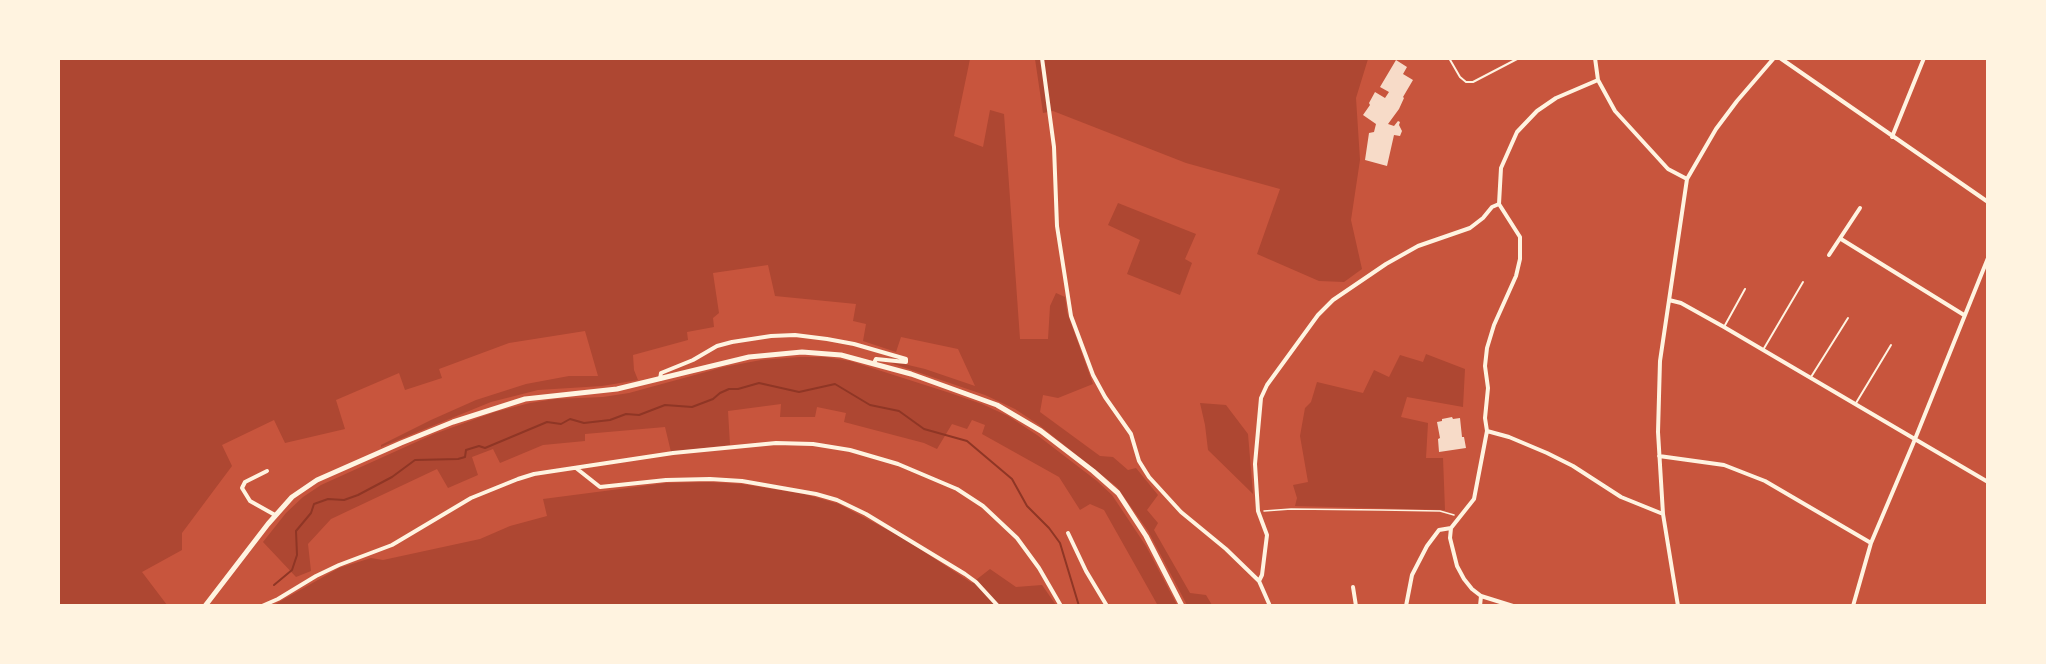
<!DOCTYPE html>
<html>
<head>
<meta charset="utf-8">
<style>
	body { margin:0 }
	#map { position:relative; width:2046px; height:664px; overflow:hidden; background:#c8553d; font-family:"Exo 2",sans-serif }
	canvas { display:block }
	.frame { position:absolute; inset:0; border:60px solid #fff3e0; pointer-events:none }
</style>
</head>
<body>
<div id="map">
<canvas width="2046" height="664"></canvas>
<div class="frame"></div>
</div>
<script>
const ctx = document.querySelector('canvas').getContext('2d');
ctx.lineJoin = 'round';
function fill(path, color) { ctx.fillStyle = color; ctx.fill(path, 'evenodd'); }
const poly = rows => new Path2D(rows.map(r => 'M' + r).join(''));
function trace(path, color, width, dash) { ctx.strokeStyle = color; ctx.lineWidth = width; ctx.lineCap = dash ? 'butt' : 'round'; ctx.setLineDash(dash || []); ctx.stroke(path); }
const green = poly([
	[58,59,970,59,954,136,983,147,990,110,1004,114,1020,339,1048,339,1050,306,1056,293,1065,297,1067,312,1093,384,1058,398,1043,395,1040,412,1100,456,1113,457,1128,470,1136,468,1158,495,1147,510,1158,523,1154,530,1190,593,1206,595,1212,605,1187,605,1148,531,1117,487,1039,425,1015,409,985,395,891,363,904,364,925,369,975,386,958,349,901,337,896,352,863,341,866,324,853,321,856,304,775,296,768,265,713,273,719,313,713,318,714,327,687,332,688,340,633,355,634,370,638,380,602,386,538,390,491,402,381,447,381,445,431,420,476,400,526,384,569,376,598,376,585,331,509,343,439,369,442,378,405,390,399,373,336,400,345,429,285,443,274,420,222,445,232,466,182,533,182,550,142,572,167,605,59,605],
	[1035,59,1368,59,1356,98,1360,160,1351,220,1362,269,1344,282,1319,281,1257,254,1280,189,1186,163,1053,111,1043,113],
	[1118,203,1196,234,1185,259,1192,263,1180,295,1127,274,1140,240,1108,225],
	[1426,354,1465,369,1463,407,1407,397,1401,417,1428,423,1426,458,1443,458,1445,510,1295,506,1297,498,1293,485,1308,482,1300,436,1305,408,1311,402,1317,382,1363,393,1374,370,1389,377,1400,355,1423,362],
	[799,357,825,357,850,361,950,393,982,404,1008,416,1037,435,1097,481,1112,495,1146,546,1177,605,1155,605,1157,604,1104,510,1090,504,1080,510,1059,477,982,434,985,425,972,420,967,429,952,424,937,449,924,443,844,422,846,413,817,407,815,417,780,417,781,404,728,411,730,445,671,452,665,427,585,434,585,441,543,445,500,463,493,449,472,457,478,475,448,488,437,469,331,519,308,544,311,571,296,577,263,542,286,513,303,497,321,485,434,434,495,412,530,403,555,399,603,397,629,393,724,367,761,360],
	[1200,403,1226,405,1248,434,1253,494,1208,450,1205,425],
	[709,482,742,484,804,494,839,504,903,538,972,583,990,569,1016,587,1042,585,1056,605,272,606,339,568,371,558,383,560,480,539,510,526,547,516,543,499,666,483]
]);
const stream = poly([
	[274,585,292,570,297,555,296,531,311,513,314,504,328,499,344,500,358,495,392,477,415,460,458,459,465,457,466,450,479,446,485,448,547,422,561,424,570,419,584,423,610,420,626,414,639,415,665,405,692,407,713,399,720,393,729,389,738,389,759,383,799,392,835,384,870,405,899,411,924,429,967,441,1012,479,1027,506,1049,528,1060,543,1079,606]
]);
const building = poly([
	[1396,60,1407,67,1403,74,1413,80,1403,97,1404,98,1399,109,1388,124,1394,126,1398,121,1400,122,1399,125,1402,131,1400,136,1394,135,1387,166,1365,160,1369,133,1374,132,1376,124,1363,115,1370,105,1369,103,1375,92,1385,98,1389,92,1380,87],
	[1452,417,1453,419,1460,418,1462,437,1464,437,1466,448,1439,452,1438,439,1440,438,1437,422,1442,421,1442,419]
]);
const path = poly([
	[1264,511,1291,509,1381,510,1440,511,1454,515]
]);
const service = poly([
	[1449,58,1460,77,1466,82,1473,82,1519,58],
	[1724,327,1745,289],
	[1763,350,1803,282],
	[1811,377,1848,318],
	[1856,403,1891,345]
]);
const minor = poly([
	[1042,58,1054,147,1057,226,1071,316,1093,375,1105,397,1131,434,1139,461,1149,477,1181,512,1226,549,1259,581,1270,606],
	[1595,58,1598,80,1615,111,1668,169,1687,179],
	[1780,58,1988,202],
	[1892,137,1924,58],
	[1499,204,1520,237,1520,259,1516,276,1494,325,1487,348,1485,366,1488,388,1485,418,1487,431,1474,499,1451,528,1450,538,1457,566,1464,579,1472,589,1481,596,1513,606],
	[1499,204,1501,168,1517,132,1537,111,1556,98,1598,80],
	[1841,239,1964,315],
	[1829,255,1860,208],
	[1669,300,1681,303,1724,327,1988,482],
	[660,379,661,373,693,360,717,346,732,342,771,336,795,335,827,339,854,344,906,359,906,362,876,359,874,363],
	[1487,431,1509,437,1547,453,1573,466,1621,497,1663,514],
	[1659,456,1724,465,1765,481,1871,543],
	[576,468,600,487,666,480,710,479,742,481,816,494,837,500,866,514,965,574,976,582,998,606],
	[267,471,245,482,242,488,250,501,275,515],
	[1068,533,1086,571,1107,606],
	[1259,581,1262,575,1267,535,1258,511,1255,464,1261,398,1267,385,1318,315,1333,300,1386,264,1418,246,1470,228,1483,218,1492,207,1499,204],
	[1353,587,1356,606],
	[262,606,278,599,316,576,339,565,392,545,471,498,518,479,534,474,673,453,776,443,813,444,850,450,898,464,957,489,983,506,1017,538,1039,568,1061,606],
	[1406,606,1412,575,1427,546,1439,530,1451,528],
	[1480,606,1481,596],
	[1678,606,1663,514,1658,432,1660,361,1687,179,1716,129,1737,101,1774,58],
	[1853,606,1871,543,1913,444,1988,258]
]);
const secondary = poly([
	[205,606,268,524,292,497,317,480,401,443,453,422,525,399,617,389,749,357,802,352,841,355,911,374,997,405,1041,431,1093,471,1118,493,1146,536,1182,606]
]);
fill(green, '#ae4732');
trace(stream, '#8f3625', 2);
fill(building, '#f7dbc8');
trace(path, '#fff3e0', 1.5);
trace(service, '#fff3e0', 2);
trace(minor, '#fff3e0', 4);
trace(secondary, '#fff3e0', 5);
</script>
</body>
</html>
